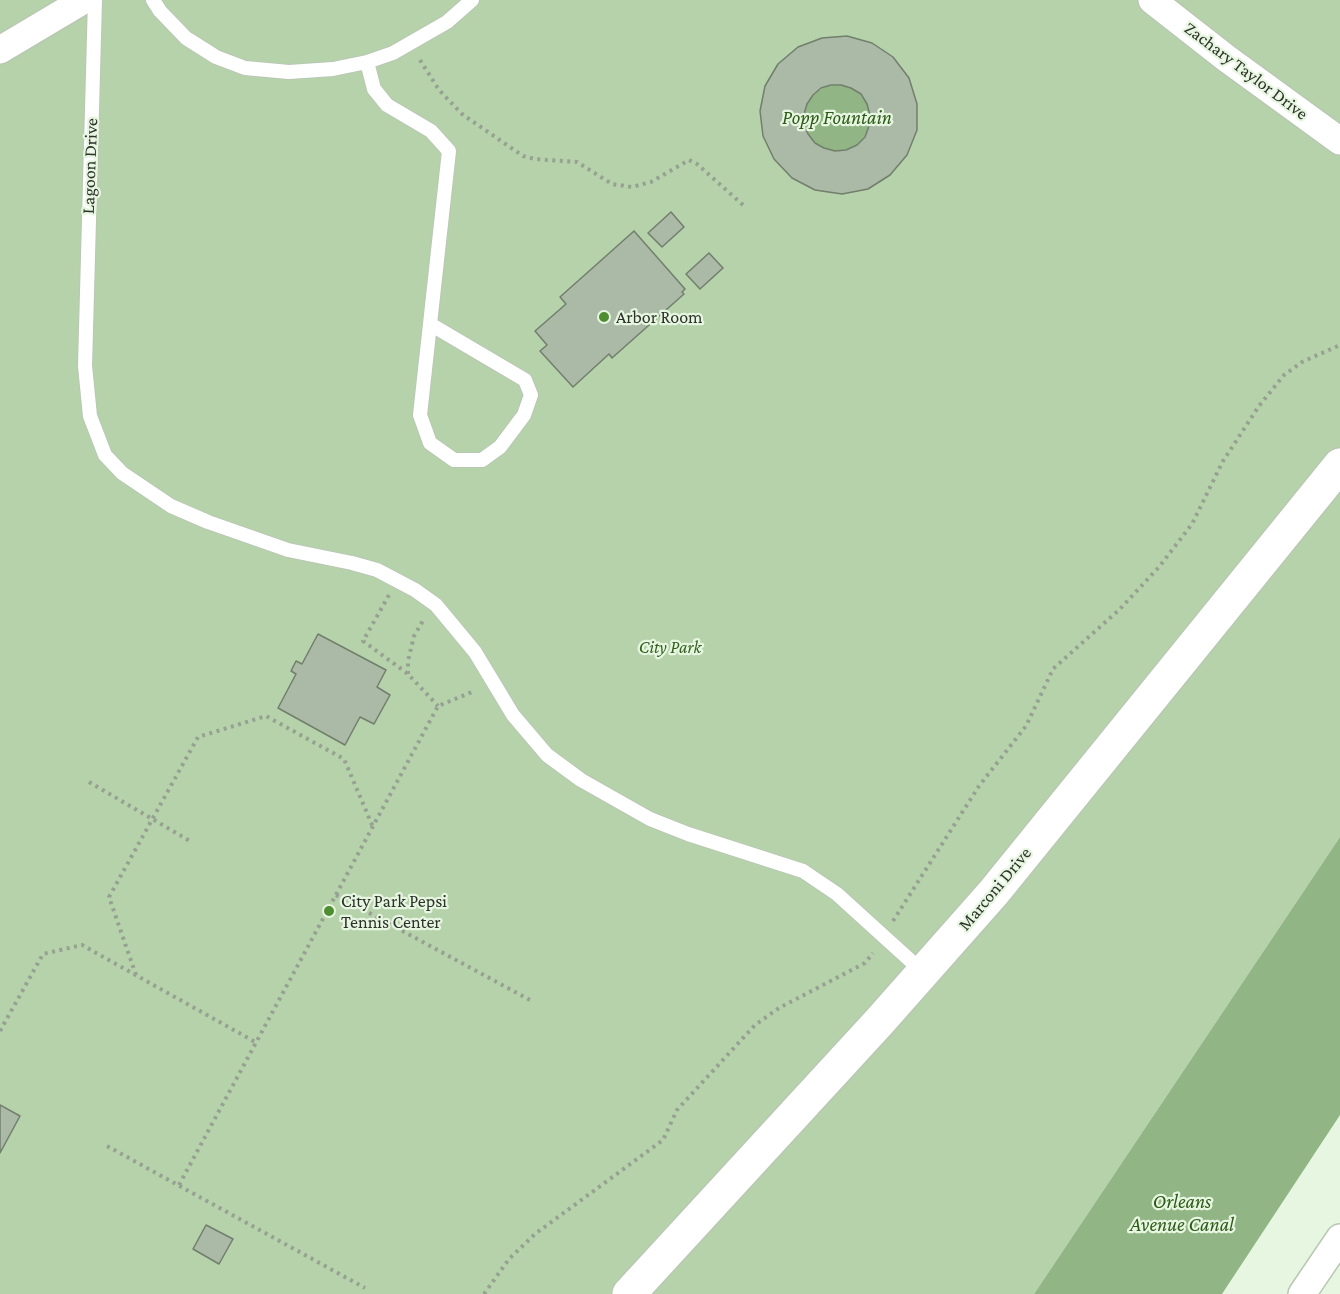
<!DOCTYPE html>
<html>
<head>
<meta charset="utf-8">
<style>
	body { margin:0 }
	canvas { display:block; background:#e7f6e1 }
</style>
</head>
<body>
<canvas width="1340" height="1294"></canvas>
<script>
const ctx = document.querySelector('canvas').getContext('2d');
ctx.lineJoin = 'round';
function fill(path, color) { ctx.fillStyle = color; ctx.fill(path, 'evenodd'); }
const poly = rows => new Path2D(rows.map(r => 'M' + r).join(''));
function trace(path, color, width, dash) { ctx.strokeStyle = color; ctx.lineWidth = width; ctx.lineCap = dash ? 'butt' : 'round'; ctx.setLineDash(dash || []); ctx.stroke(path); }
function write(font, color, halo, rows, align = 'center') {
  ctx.font = font + ' "Crimson Pro",serif'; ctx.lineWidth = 4.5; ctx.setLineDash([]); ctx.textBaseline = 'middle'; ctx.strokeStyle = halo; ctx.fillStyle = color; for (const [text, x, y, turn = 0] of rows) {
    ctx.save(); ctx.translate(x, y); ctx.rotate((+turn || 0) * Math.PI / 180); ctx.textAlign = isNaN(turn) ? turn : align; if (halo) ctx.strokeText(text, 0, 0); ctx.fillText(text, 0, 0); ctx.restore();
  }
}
const green = poly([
	[0,0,1340,0,1340,837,1034,1294,0,1294]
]);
const water = poly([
	'804 118a33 33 0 1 1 66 0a33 33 0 1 1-66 0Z',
	[1340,837,1340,1115,1222,1294,1034,1294]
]);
const building = poly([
	[847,36,872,43,893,57,909,78,917,104,917,130,907,155,890,175,868,189,842,194,815,190,792,178,774,159,763,136,760,111,765,86,778,64,798,47,822,38,847,36],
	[831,85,841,85,851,88,861,94,867,104,870,115,869,126,865,137,857,145,846,150,835,151,824,148,815,143,808,134,804,124,804,114,807,104,813,95,821,88,831,85],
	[671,212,684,227,662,247,648,233,671,212],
	[634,231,685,289,682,292,684,294,612,358,609,354,573,387,540,351,547,345,535,331,566,304,560,297,634,231],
	[709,253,723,268,700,289,686,274,709,253],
	[318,634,386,670,377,687,390,695,374,724,360,717,345,745,278,708,296,674,291,671,296,661,302,664,318,634],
	[0,1105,20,1116,0,1153,0,1105],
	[206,1225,233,1239,219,1264,193,1249,206,1225]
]);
const path = poly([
	[420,60,439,90,462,114,523,156,535,159,577,162,612,184,632,187,651,182,689,160,697,164,743,205],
	[389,595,363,641,408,674,438,706],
	[408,674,408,661,414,636,424,619],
	[89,782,190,841],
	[336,895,530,1000],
	[893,921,979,786,1026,726,1053,669,1119,610,1159,567,1192,524,1223,461,1259,406,1284,375,1302,362,1340,345],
	[136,975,109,897,198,737,266,716,344,759,373,827],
	[0,1031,43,954,82,945,257,1043],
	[107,1146,365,1288],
	[179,1185,438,706,472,692],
	[484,1294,509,1259,535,1234,663,1140,677,1110,755,1025,779,1008,865,963,873,953]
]);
const lane = poly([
	[95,0,85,366,90,416,105,455,122,473,171,506,208,522,288,550,352,563,377,570,415,590,436,605,475,652,513,715,547,755,581,780,650,819,688,834,803,871,837,894,923,972],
	[153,0,160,11,186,38,216,57,245,68,289,72,333,69,367,62,393,53,447,22,472,0],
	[367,62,374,89,387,105,431,131,449,151,420,415,430,443,454,460,482,460,500,447,524,415,531,395,525,380,430,324]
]);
const street = poly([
	[1152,0,1226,58,1340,141],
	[0,50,84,0],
	[1302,1294,1340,1238]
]);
const secondary = poly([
	[629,1294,880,1021,994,892,1340,465]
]);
const markers = [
	[604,317,6,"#4e8e31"],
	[329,911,6,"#4e8e31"]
];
const streetNames = [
	["Zachary Taylor Drive",1246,71,37],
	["Lagoon Drive",90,166,-88],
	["Marconi Drive",995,889,-50]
];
const poiNames = [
	["Arbor Room",616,317],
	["City Park Pepsi",341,901],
	["Tennis Center",341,922]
];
const parkNames = [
	["City Park",670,647]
];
const waterNames = [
	["Popp Fountain",837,118],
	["Orleans",1182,1202],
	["Avenue Canal",1182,1225]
];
fill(green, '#b6d2ab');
fill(water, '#91b584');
fill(building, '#abbaa6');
trace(building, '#717f6c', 1.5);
trace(lane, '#b9c8b3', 16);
trace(street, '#b9c8b3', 30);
trace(secondary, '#b9c8b3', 36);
trace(path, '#96a191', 4, [3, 4.5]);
trace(lane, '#fff', 14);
trace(street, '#fff', 27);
trace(secondary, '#fff', 33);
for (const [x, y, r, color] of markers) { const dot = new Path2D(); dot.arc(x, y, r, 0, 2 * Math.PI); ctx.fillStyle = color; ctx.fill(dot); trace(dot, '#e7f6e1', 2); }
write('18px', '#2c322a', '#e7f6e1', streetNames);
write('18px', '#2c322a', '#e7f6e1', poiNames, 'left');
write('italic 18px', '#33611e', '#e7f6e1', parkNames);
write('italic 20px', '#2d5b17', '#e7f6e1', waterNames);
</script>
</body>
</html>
